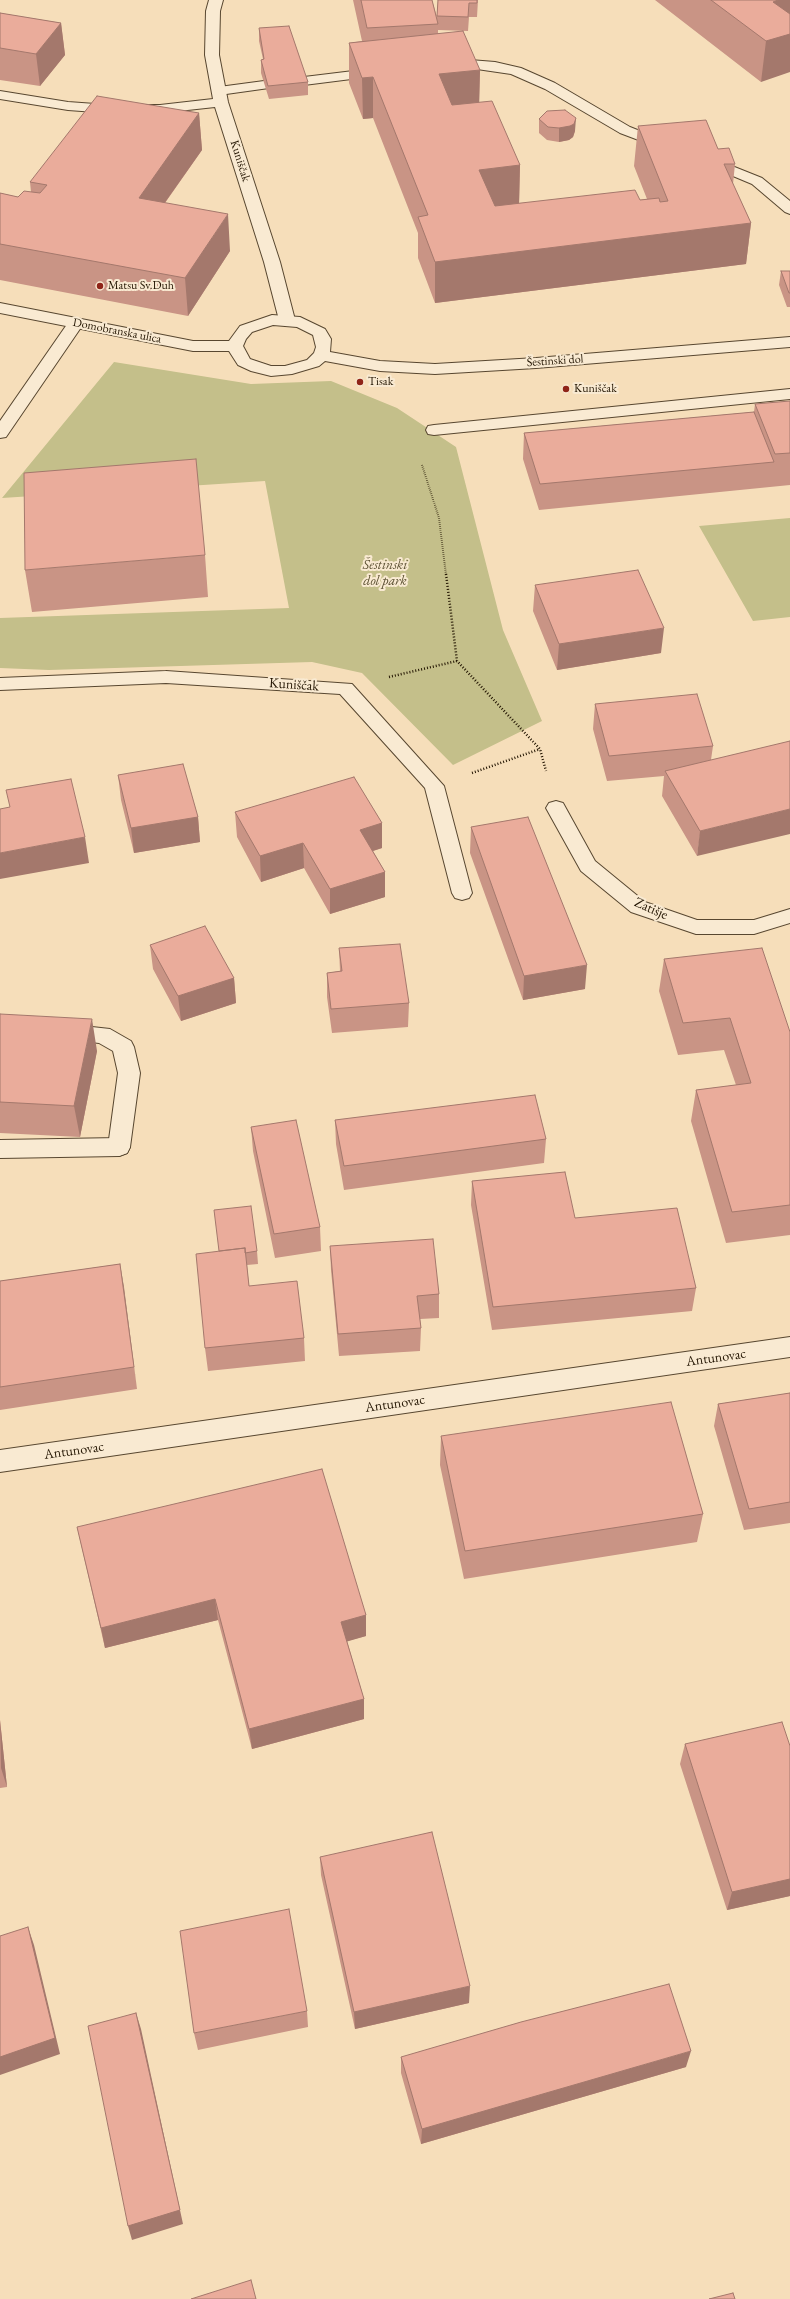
<!DOCTYPE html>
<html>
<head>
<meta charset="utf-8">
<style>
	body { margin:0 }
	canvas { display:block; background:#f6deba }
</style>
</head>
<body>
<canvas width="790" height="2299"></canvas>
<script>
const ctx = document.querySelector('canvas').getContext('2d');
ctx.lineJoin = 'round';
function fill(path, color) { ctx.fillStyle = color; ctx.fill(path, 'evenodd'); }
const poly = rows => new Path2D(rows.map(r => 'M' + r).join(''));
function trace(path, color, width, dash) { ctx.strokeStyle = color; ctx.lineWidth = width; ctx.lineCap = dash ? 'butt' : 'round'; ctx.setLineDash(dash || []); ctx.stroke(path); }
function write(font, color, halo, rows, align = 'center') {
  ctx.font = font + ' "EB Garamond",serif'; ctx.lineWidth = 4; ctx.setLineDash([]); ctx.textBaseline = 'middle'; ctx.strokeStyle = halo; ctx.fillStyle = color; for (const [text, x, y, turn = 0] of rows) {
    ctx.save(); ctx.translate(x, y); ctx.rotate((+turn || 0) * Math.PI / 180); ctx.textAlign = isNaN(turn) ? turn : align; if (halo) ctx.strokeText(text, 0, 0); ctx.fillText(text, 0, 0); ctx.restore();
  }
}
const green = poly([
	[114,362,251,384,331,381,397,408,456,447,503,630,542,721,453,765,362,673,312,662,49,670,0,668,0,618,289,608,265,481,2,498],
	[790,518,790,617,753,621,699,526]
]);
const pathFar1 = poly([
	[422,465,439,518,446,575]
]);
const path = poly([
	[446,574,457,661,540,749,546,771],
	[389,677,457,661],
	[472,773,540,749]
]);
const service = poly([
	[470,60,495,62,521,68,555,83,630,127,670,143,672,146,665,150,620,133,545,89,511,74,470,68,448,69,441,65,448,61,470,60],
	[378,68,385,72,383,75,304,85,297,81,304,77,378,68],
	[264,81,271,85,269,88,219,95,212,91,219,87,264,81],
	[707,156,762,178,790,201,790,214,785,212,752,184,702,163,700,160,707,156],
	[790,389,790,399,434,435,428,434,426,430,428,426,434,425,790,389],
	[65,1024,110,1029,131,1041,134,1047,140,1073,130,1147,127,1153,119,1156,111,1153,108,1147,118,1073,113,1051,99,1043,58,1038,54,1032,58,1026,65,1024]
]);
const minor = poly([
	[209,0,223,0,220,11,219,55,228,102,280,262,295,320,293,323,287,325,281,323,279,320,264,262,215,107,160,113,109,113,68,110,0,99,0,91,68,102,109,105,160,105,213,99,205,55,206,11,209,0],
	[76,318,82,320,84,323,6,437,0,438,0,421,70,320,76,318],
	[166,671,352,684,444,786,472,893,469,898,462,900,455,898,452,893,425,788,340,694,166,683,0,690,0,678,166,671],
	[556,801,563,803,595,861,645,902,697,920,754,920,790,909,790,923,754,934,696,934,631,912,581,871,546,808,549,803,556,801],
	[119,1138,127,1141,130,1147,127,1153,119,1156,0,1158,0,1140,119,1138],
	[790,1337,790,1357,0,1472,0,1450,790,1337]
]);
const tertiary = poly([
	[0,303,193,341,229,341,240,326,272,315,300,317,325,329,331,339,330,352,380,361,435,364,536,358,790,337,790,347,536,368,435,374,380,371,325,361,319,366,292,374,271,376,251,371,238,365,229,351,193,351,0,313,0,303],
	[273,325,297,327,313,335,316,347,314,353,307,360,285,366,271,366,250,359,243,346,246,339,252,332,273,325]
]);
const wall = poly([
	[353,0,432,0,437,17,438,0,478,0,477,17,469,17,468,31,438,30,438,33,480,70,479,102,520,165,519,203,640,200,647,199,634,166,638,126,718,149,735,164,733,184,751,223,746,264,435,303,418,258,418,233,373,118,363,119,349,83,349,43,362,41],
	[655,0,790,0,761,82],
	[0,13,61,23,65,55,40,86,0,80],
	[259,28,308,82,308,95,269,99,261,73,261,60,263,59,259,41],
	[199,113,202,150,165,203,230,251,188,316,0,280,0,193,18,197,31,192,30,182],
	[539,119,575,131,573,137,569,140,559,142,547,140,539,133],
	[781,271,790,271,790,307,787,307,779,285],
	[790,401,790,485,539,510,523,459,524,433,754,412,755,404],
	[205,555,208,597,32,612,25,570],
	[535,585,661,653,557,670,533,611],
	[595,704,713,746,697,856,662,796,664,776,607,781,593,729],
	[118,775,198,817,200,842,134,853,121,800],
	[235,812,382,823,382,848,373,851,385,872,385,897,330,914,304,868,261,882,237,837],
	[471,827,585,989,523,1000,470,853],
	[150,945,234,978,236,1003,181,1021,153,969],
	[339,948,409,1003,408,1027,332,1033,327,997,327,973,340,971],
	[664,959,790,1032,790,1235,726,1243,691,1121,696,1090,736,1085,724,1050,678,1055,659,991],
	[0,1014,97,1051,80,1137,0,1133],
	[335,1120,546,1139,544,1163,344,1190,336,1144],
	[251,1127,320,1227,321,1251,275,1258,253,1151],
	[472,1181,575,1218,696,1288,692,1311,492,1330,471,1205],
	[330,1246,439,1294,439,1318,420,1319,421,1328,420,1351,339,1356,331,1270],
	[219,1251,257,1251,258,1264,247,1265,249,1286,304,1338,305,1361,208,1371,205,1348],
	[120,1264,137,1389,0,1410,0,1281],
	[790,1393,790,1523,744,1530,714,1426,718,1404],
	[441,1436,703,1514,697,1542,464,1579,440,1465],
	[77,1527,366,1615,366,1636,347,1641,364,1699,364,1719,252,1749,218,1620,105,1648],
	[0,1720,7,1787,0,1788],
	[685,1744,790,1746,790,1896,727,1910,680,1764],
	[320,1857,469,2003,355,2029,321,1875],
	[307,2011,308,2027,198,2050,194,2033],
	[401,2057,686,2067,421,2144,401,2073]
]);
const shadedWall = poly([
	[778,0,790,0,790,72,761,82,766,41,773,2],
	[61,23,65,55,40,86,36,54],
	[480,70,479,110,438,114,439,74],
	[373,77,373,118,363,119,362,78],
	[199,113,202,150,142,235,139,198],
	[576,118,575,131,573,137,569,140,559,142,559,128],
	[520,165,519,206,478,211,479,170],
	[228,214,230,251,188,316,185,278],
	[751,223,746,264,435,303,435,262],
	[664,628,661,653,557,670,559,644],
	[790,809,790,834,697,856,700,831],
	[198,817,200,842,134,853,131,828],
	[382,823,382,848,360,855,360,830],
	[85,837,89,863,0,879,0,853],
	[303,843,304,868,261,882,260,856],
	[385,872,385,897,330,914,330,889],
	[587,965,585,989,523,1000,524,976],
	[234,978,236,1003,181,1021,178,996],
	[92,1019,97,1051,80,1137,74,1106],
	[120,1264,124,1287,137,1389,134,1367],
	[215,1599,218,1620,105,1648,101,1628],
	[366,1615,366,1636,342,1643,341,1622],
	[364,1699,364,1719,252,1749,249,1729],
	[0,1720,7,1787,1,1768],
	[790,1879,790,1896,727,1910,732,1892],
	[28,1927,34,1945,60,2054,0,2075,0,2057],
	[470,1986,469,2003,355,2029,354,2012],
	[136,2013,141,2029,183,2224,132,2240,128,2226],
	[691,2051,686,2067,421,2144,422,2129]
]);
const building = poly([
	[361,0,432,0,438,24,367,28,361,0],
	[438,0,477,0,477,3,469,3,468,17,437,16,438,0],
	[711,0,778,0,773,2,790,14,790,34,766,41,711,0],
	[0,13,61,23,36,54,0,48,0,13],
	[289,26,308,82,268,86,261,60,264,59,259,28,289,26],
	[463,31,480,70,439,74,452,105,492,101,520,165,479,170,495,206,635,190,640,200,659,198,660,202,668,201,638,126,706,120,718,149,729,148,735,164,724,164,751,223,435,262,418,217,428,215,373,77,362,78,349,43,463,31],
	[97,96,199,113,139,198,228,214,185,278,0,244,0,193,18,197,24,191,40,193,47,185,30,182,97,96],
	[565,110,576,118,574,124,570,126,559,128,548,127,539,119,547,111,565,110],
	[781,271,790,271,790,293,789,293,781,271],
	[790,401,790,453,775,454,755,404,790,401],
	[754,412,774,462,540,484,524,433,754,412],
	[196,459,205,555,25,570,24,473,196,459],
	[638,570,664,628,559,644,535,585,638,570],
	[697,694,713,746,609,756,595,704,697,694],
	[790,741,790,809,700,831,665,771,790,741],
	[183,764,198,817,131,828,118,775,183,764],
	[354,777,382,823,360,830,385,872,330,889,303,843,260,856,235,812,354,777],
	[71,779,85,837,0,853,0,809,10,807,6,790,71,779],
	[528,817,587,965,524,976,471,827,528,817],
	[205,926,234,978,178,996,150,945,205,926],
	[400,944,409,1003,331,1009,327,973,342,971,339,948,400,944],
	[762,948,790,1032,790,1205,732,1212,696,1090,751,1083,730,1018,683,1023,664,959,762,948],
	[0,1014,92,1019,74,1106,0,1102,0,1014],
	[535,1095,546,1139,344,1166,335,1120,535,1095],
	[296,1120,320,1227,274,1234,251,1127,296,1120],
	[565,1172,575,1218,677,1208,696,1288,493,1307,472,1181,565,1172],
	[251,1206,257,1251,245,1253,245,1248,219,1251,214,1210,251,1206],
	[433,1239,439,1294,417,1296,421,1328,338,1334,330,1246,433,1239],
	[245,1248,249,1286,297,1281,304,1338,205,1348,196,1254,245,1248],
	[120,1264,134,1367,0,1387,0,1281,120,1264],
	[790,1393,790,1502,749,1509,718,1404,790,1393],
	[671,1402,703,1514,465,1551,441,1436,671,1402],
	[322,1469,366,1615,341,1622,364,1699,249,1729,215,1599,101,1628,77,1527,322,1469],
	[782,1722,790,1746,790,1879,732,1892,685,1744,782,1722],
	[432,1832,470,1986,354,2012,320,1857,432,1832],
	[289,1909,307,2011,194,2033,180,1931,289,1909],
	[28,1927,55,2038,0,2057,0,1936,28,1927],
	[669,1984,691,2051,422,2129,401,2057,521,2022,669,1984],
	[136,2013,180,2210,128,2226,88,2026,136,2013],
	[251,2280,256,2299,191,2299,251,2280],
	[733,2293,735,2299,709,2299,733,2293]
]);
const markers = [
	[100,286,4,"#8f2418"],
	[360,382,4,"#8f2418"],
	[566,389,4,"#8f2418"]
];
const farStreetnames = [
	["Kuniščak",240,161,73],
	["Domobranska ulica",117,331,11],
	["Šestinski dol",555,361,-4]
];
const farPoinames = [
	["Matsu Sv.Duh",108,286],
	["Tisak",368,382],
	["Kuniščak",574,389]
];
const parkNames = [
	["Šestinski",385,565],
	["dol park",385,581]
];
const streetNames = [
	["Kuniščak",294,685,4],
	["Zatišje",651,909,24],
	["Antunovac",716,1358,-8],
	["Antunovac",395,1404,-8],
	["Antunovac",74,1451,-8]
];
fill(green, '#c4bf8a');
trace(service, '#584730', 2);
trace(minor, '#584730', 2);
trace(tertiary, '#584730', 2);
trace(pathFar1, '#231502', 2, [0.5, 1.5]);
trace(path, '#231502', 2.5, [1, 2]);
fill(service, '#f9ead2');
fill(minor, '#f9ead2');
fill(tertiary, '#f9ead2');
fill(wall, '#c99485');
fill(shadedWall, '#a4786c');
fill(building, '#eaac9b');
trace(building, '#a4786c', 1);
for (const [x, y, r, color] of markers) { const dot = new Path2D(); dot.arc(x, y, r, 0, 2 * Math.PI); ctx.fillStyle = color; ctx.fill(dot); trace(dot, '#f9ead2', 1.5); }
write('12px', '#231502', '#f9ead2', farStreetnames);
write('12px', '#231502', '#f9ead2', farPoinames, 'left');
write('italic 14px', '#5b5032', '#f9ead2', parkNames);
write('14px', '#231502', '#f9ead2', streetNames);
</script>
</body>
</html>
